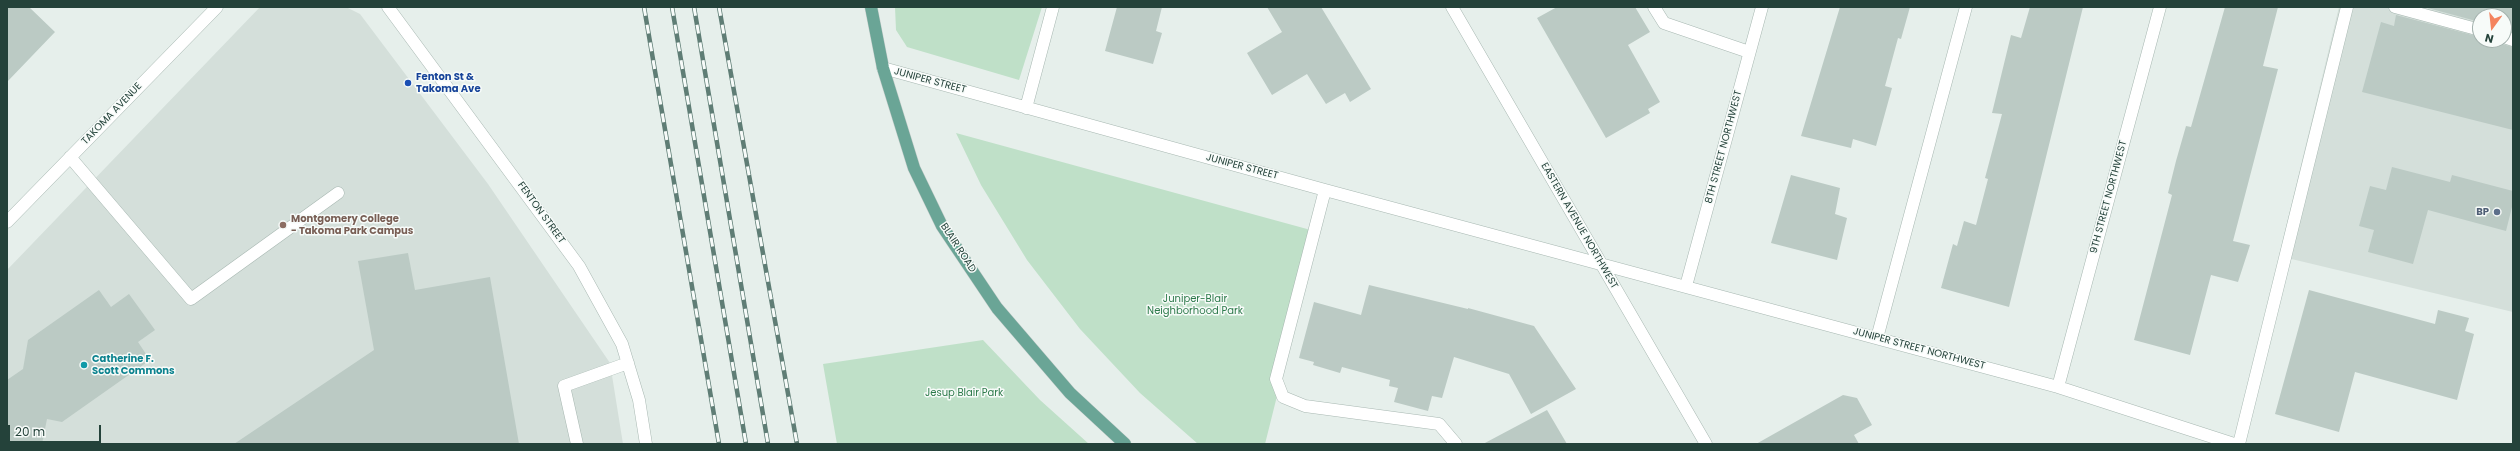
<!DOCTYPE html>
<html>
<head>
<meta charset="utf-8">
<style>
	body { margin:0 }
	#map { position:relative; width:2520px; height:451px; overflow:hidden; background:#e6efeb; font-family:Poppins,sans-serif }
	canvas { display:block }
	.frame { position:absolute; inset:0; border:8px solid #24423a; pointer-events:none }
	.north { position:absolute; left:2472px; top:8px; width:40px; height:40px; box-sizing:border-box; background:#f7fbf9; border:1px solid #a3b1ad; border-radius:50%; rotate:195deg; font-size:11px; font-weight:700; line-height:16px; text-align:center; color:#24423a }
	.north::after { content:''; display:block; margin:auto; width:14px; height:18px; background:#f4845f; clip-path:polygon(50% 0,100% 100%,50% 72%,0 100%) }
	.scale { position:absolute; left:8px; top:425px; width:93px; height:18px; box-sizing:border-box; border:2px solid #24423a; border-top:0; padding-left:5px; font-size:12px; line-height:14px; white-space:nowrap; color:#24423a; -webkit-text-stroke:3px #f7fbf9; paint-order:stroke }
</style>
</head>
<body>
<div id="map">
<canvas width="2520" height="451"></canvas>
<div class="frame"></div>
<div class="north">N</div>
<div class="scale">20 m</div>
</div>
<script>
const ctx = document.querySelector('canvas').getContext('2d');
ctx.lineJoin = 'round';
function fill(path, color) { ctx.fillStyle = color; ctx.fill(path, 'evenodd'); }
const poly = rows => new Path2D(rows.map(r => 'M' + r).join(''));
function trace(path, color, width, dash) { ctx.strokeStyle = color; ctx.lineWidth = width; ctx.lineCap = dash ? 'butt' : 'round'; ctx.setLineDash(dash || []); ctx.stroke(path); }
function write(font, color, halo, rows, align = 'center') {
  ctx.font = font + ' Poppins,sans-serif'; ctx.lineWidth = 3; ctx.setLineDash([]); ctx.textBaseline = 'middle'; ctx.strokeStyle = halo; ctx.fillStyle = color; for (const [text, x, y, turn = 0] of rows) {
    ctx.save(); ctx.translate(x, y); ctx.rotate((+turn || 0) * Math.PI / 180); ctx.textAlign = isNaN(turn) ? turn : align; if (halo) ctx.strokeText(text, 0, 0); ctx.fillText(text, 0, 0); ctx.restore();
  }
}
const built = poly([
	[260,7,346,7,360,14,488,184,610,363,623,444,7,444,7,270],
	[2339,7,2513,7,2513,312,2279,256],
	[2480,16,2504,16,2504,40,2480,40]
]);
const green = poly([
	[895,7,1042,7,1019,80,907,47,896,30],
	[956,133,1318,232,1265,444,1198,444,1140,393,1080,329,1027,260,981,185],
	[983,340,1040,400,1089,444,837,444,823,364]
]);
const building = poly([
	[7,7,29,7,55,32,7,82],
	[1117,7,1162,7,1156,31,1162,33,1153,64,1105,51],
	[1267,7,1321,7,1371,89,1350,102,1345,93,1326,104,1307,74,1272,95,1247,53,1282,32],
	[1557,7,1635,7,1650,32,1628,45,1660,102,1648,109,1650,113,1606,138,1537,18],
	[1840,7,1910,7,1901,39,1898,38,1885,86,1892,88,1876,146,1853,139,1851,148,1801,136],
	[2030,7,2083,7,2009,307,1941,288,1953,244,1957,246,1964,221,1976,225,1988,179,1985,178,2002,114,1992,113,2011,35,2021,38],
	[2225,7,2278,7,2263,66,2278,69,2233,241,2250,245,2238,282,2211,275,2190,355,2134,340,2172,195,2168,193,2176,161,2186,126,2191,127],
	[2424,7,2513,7,2513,32,2504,30,2504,16,2480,16,2480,22],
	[2396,15,2480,37,2480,40,2497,40,2502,44,2513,47,2513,130,2362,92,2381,22,2394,26],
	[2392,167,2450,182,2452,175,2513,191,2513,203,2506,231,2428,210,2413,264,2368,252,2374,230,2359,226,2370,186,2386,190],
	[1791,175,1840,188,1835,214,1847,218,1837,260,1771,243],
	[408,253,415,290,490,277,519,444,234,444,374,350,358,261],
	[1369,285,1468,309,1468,308,1534,326,1576,389,1531,414,1509,374,1454,357,1442,398,1432,396,1428,411,1394,402,1398,388,1389,386,1390,380,1342,367,1340,373,1313,365,1314,362,1299,358,1314,302,1361,315],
	[99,290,111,307,129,294,155,330,138,342,150,360,62,422,47,419,42,444,7,444,7,380,23,369,28,340],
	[2309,290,2435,324,2438,310,2469,318,2465,331,2474,334,2457,400,2355,372,2339,432,2275,414],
	[1843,395,1857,398,1872,425,1854,435,1859,444,1756,444],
	[1547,410,1567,444,1483,444]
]);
const minor = poly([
	[388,7,579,266,622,344,639,400,646,444],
	[1452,7,1706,444],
	[1654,7,1664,23,1749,52],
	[2395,7,2480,30],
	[2504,37,2513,40],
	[883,68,1325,190,2058,387,2234,444],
	[1026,108,1053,7],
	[70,157,191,299,338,193],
	[1325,190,1276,379,1283,397,1305,406,1439,424,1456,444],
	[7,222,217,7],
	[1686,286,1762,7],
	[1877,338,1966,7],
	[2058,387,2160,7],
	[577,444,564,386,628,363],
	[2239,444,2347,7]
]);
const major = poly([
	[871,7,883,68,914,168,942,226,997,308,1070,393,1125,444]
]);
const rail = poly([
	[644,7,719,444],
	[672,7,746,444],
	[694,7,768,444],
	[719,7,797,444]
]);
const markers = [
	[408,83,4,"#1a4fb4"],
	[2497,212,4,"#5c6f8a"],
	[283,225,4,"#8d6e63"],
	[84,365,4,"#0f9aa8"]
];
const transitNames = [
	["Fenton St &",416,77],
	["Takoma Ave",416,89]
];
const streetNames = [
	["JUNIPER STREET",930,81,15],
	["TAKOMA AVENUE",112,114,-46],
	["8TH STREET NORTHWEST",1724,147,-75],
	["JUNIPER STREET",1242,167,15],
	["9TH STREET NORTHWEST",2109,197,-75],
	["FENTON STREET",541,213,54],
	["EASTERN AVENUE NORTHWEST",1579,226,60],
	["BLAIR ROAD",958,248,57],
	["JUNIPER STREET NORTHWEST",1919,349,15]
];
const serviceNames = [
	["BP",2489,212]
];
const educationNames = [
	["Montgomery College",291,219],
	["- Takoma Park Campus",291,231]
];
const parkNames = [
	["Juniper-Blair",1195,299],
	["Neighborhood Park",1195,311],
	["Jesup Blair Park",964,393]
];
const cultureNames = [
	["Catherine F.",92,359],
	["Scott Commons",92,371]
];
fill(built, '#d4dfda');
fill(green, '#bfe0c8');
fill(building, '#bbcac4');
trace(minor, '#a8b8b2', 13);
trace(major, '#c2cac8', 13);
trace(minor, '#fff', 12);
trace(major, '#6aa596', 12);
trace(rail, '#5f7d75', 4.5);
trace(rail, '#f7fbf9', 3, [9]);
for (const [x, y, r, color] of markers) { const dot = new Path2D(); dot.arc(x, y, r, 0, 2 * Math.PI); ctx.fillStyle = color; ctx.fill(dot); trace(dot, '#f7fbf9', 1.5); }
write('bold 10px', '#164399', '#f7fbf9', transitNames, 'left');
write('10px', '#24423a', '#f7fbf9', streetNames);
write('bold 10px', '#4e5e75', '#f7fbf9', serviceNames, 'right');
write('bold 10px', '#785e54', '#f7fbf9', educationNames, 'left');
write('10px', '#2d7a4b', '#f7fbf9', parkNames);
write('bold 10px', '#0d838f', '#f7fbf9', cultureNames, 'left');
</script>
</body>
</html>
